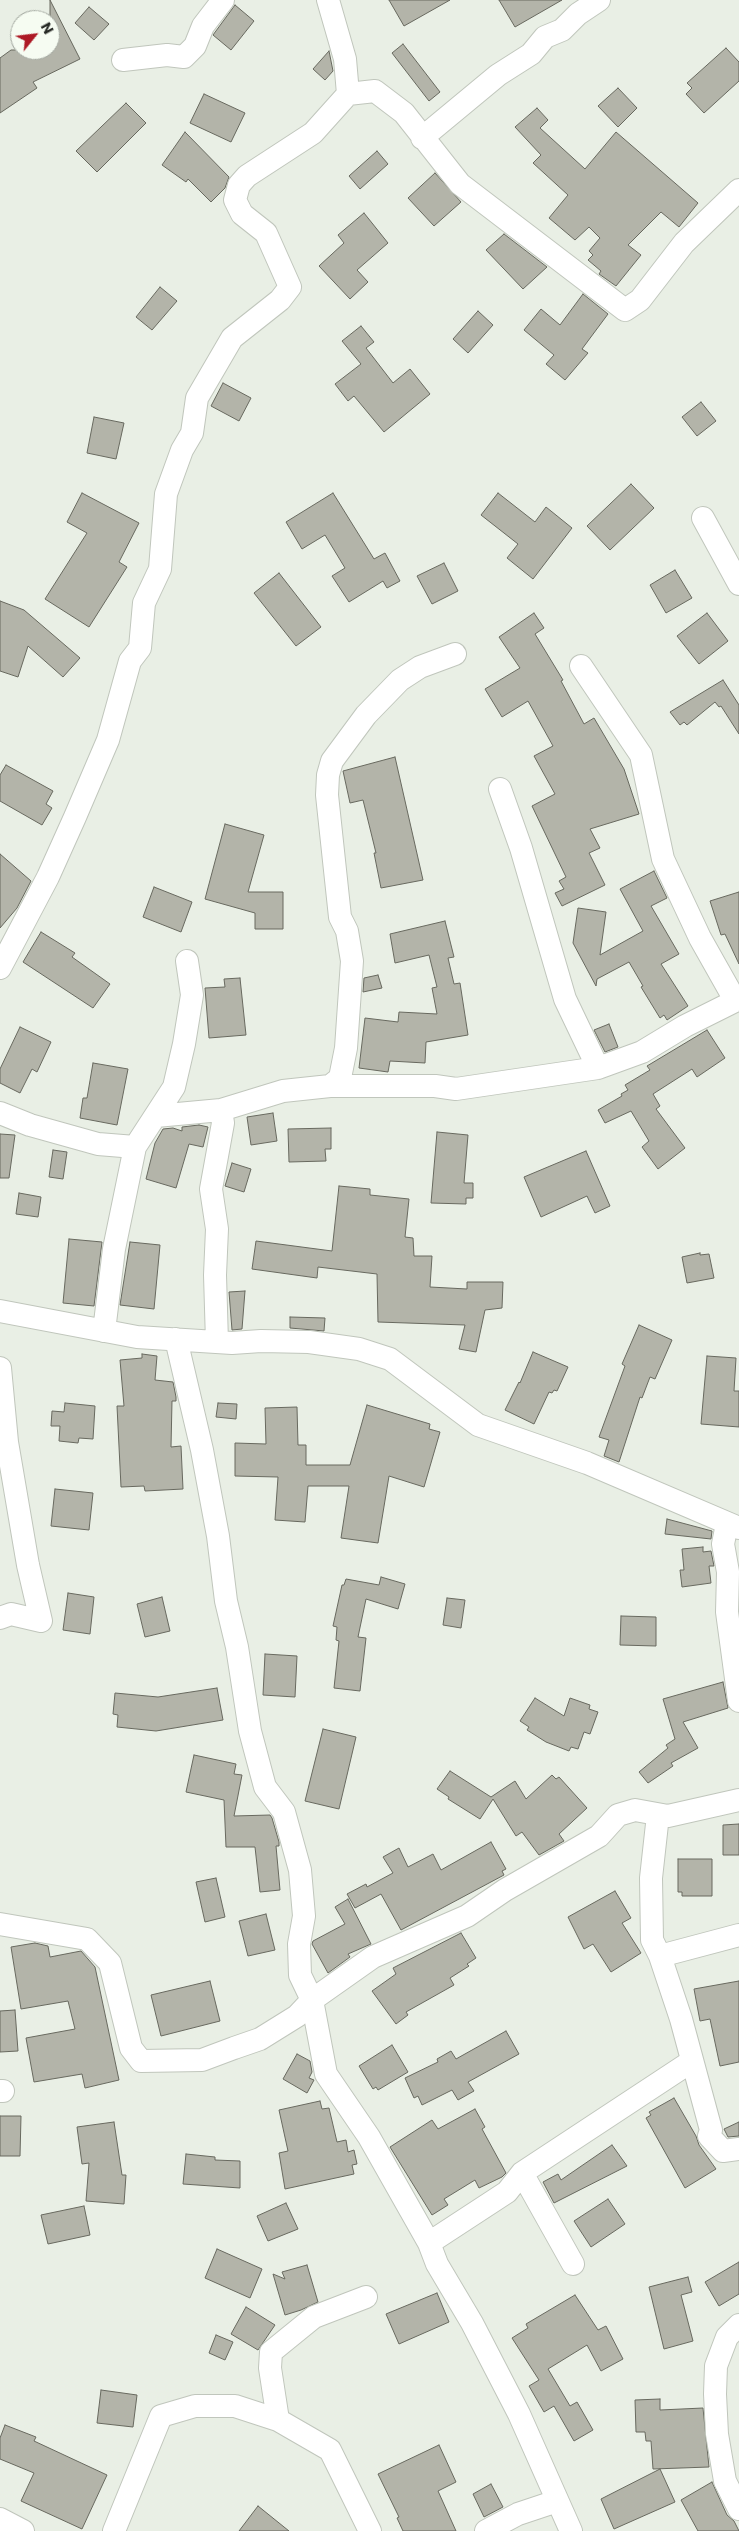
<!DOCTYPE html>
<html>
<head>
<meta charset="utf-8">
<style>
	body { margin:0 }
	#map { position:relative; width:739px; height:2531px; overflow:hidden; background:#e9efe5; font-family:Poppins,sans-serif }
	canvas { display:block }
	.north { position:absolute; left:10px; top:10px; width:50px; height:50px; box-sizing:border-box; background:#f6fcf2; border:1px solid #a3a8a0; border-radius:50%; rotate:61deg; font-size:14px; font-weight:700; line-height:20px; text-align:center; color:#272a26 }
	.north::after { content:''; display:block; margin:auto; width:18px; height:22px; background:#ad1925; clip-path:polygon(50% 0,100% 100%,50% 72%,0 100%) }
</style>
</head>
<body>
<div id="map">
<canvas width="739" height="2531"></canvas>
<div class="north">N</div>
</div>
<script>
const ctx = document.querySelector('canvas').getContext('2d');
ctx.lineJoin = 'round';
function fill(path, color) { ctx.fillStyle = color; ctx.fill(path, 'evenodd'); }
const poly = rows => new Path2D(rows.map(r => 'M' + r).join(''));
function trace(path, color, width, dash) { ctx.strokeStyle = color; ctx.lineWidth = width; ctx.lineCap = dash ? 'butt' : 'round'; ctx.setLineDash(dash || []); ctx.stroke(path); }
const building = poly([
	[50,0,80,59,33,82,37,88,0,113,0,58,11,50,50,50,50,0],
	[389,0,450,0,404,26,389,0],
	[499,0,562,0,515,27,499,0],
	[235,5,254,21,231,50,213,35,235,5],
	[89,7,109,24,94,40,75,23,89,7],
	[403,44,440,92,429,101,392,53,403,44],
	[726,48,739,62,739,81,704,113,686,94,692,88,687,83,726,48],
	[329,51,333,71,325,80,313,69,329,51],
	[618,88,637,108,618,127,598,106,618,88],
	[204,94,245,113,231,142,190,123,204,94],
	[126,103,146,123,97,172,76,151,126,103],
	[537,108,548,120,540,128,585,169,616,132,698,203,679,227,661,212,628,245,641,255,616,286,599,274,601,271,588,260,593,255,589,251,600,238,589,227,575,240,549,218,568,195,533,163,541,155,515,127,537,108],
	[185,132,229,177,225,188,211,202,188,179,186,182,162,165,185,132],
	[377,151,388,164,360,189,349,176,377,151],
	[435,173,461,202,434,226,408,198,435,173],
	[364,213,388,243,357,270,368,282,350,299,319,266,344,243,338,235,364,213],
	[504,234,547,267,523,289,486,250,504,234],
	[160,287,177,301,152,330,136,317,160,287],
	[583,294,608,314,582,349,588,353,565,380,546,364,554,355,524,330,541,309,560,325,583,294],
	[478,311,493,325,468,353,453,339,478,311],
	[361,326,374,342,366,348,393,383,410,369,430,394,384,432,354,396,348,401,335,384,361,364,342,341,361,326],
	[223,383,251,398,239,421,211,406,223,383],
	[701,402,716,421,697,436,682,417,701,402],
	[94,417,124,423,116,459,87,453,94,417],
	[631,484,654,508,610,550,587,526,631,484],
	[82,493,139,523,119,562,127,567,89,627,45,599,87,533,67,522,82,493],
	[333,493,374,559,385,553,400,581,387,588,383,581,349,602,332,576,345,568,325,535,302,549,286,522,333,493],
	[498,493,535,522,546,507,572,528,533,579,507,558,518,544,481,515,498,493],
	[444,563,458,591,432,604,417,576,444,563],
	[675,570,692,598,666,613,650,585,675,570],
	[279,573,321,627,296,646,254,593,279,573],
	[0,601,24,610,80,658,63,677,28,646,18,677,0,671,0,601],
	[534,613,544,628,535,634,563,680,561,681,584,724,594,718,624,769,639,814,590,829,600,848,589,853,605,885,562,906,555,893,564,889,559,881,566,877,532,806,555,794,534,756,553,746,528,701,502,717,485,689,520,668,499,637,534,613],
	[707,613,728,641,699,664,677,636,707,613],
	[723,680,739,705,739,734,721,706,719,707,715,702,687,725,684,722,680,725,670,712,723,680],
	[395,757,423,880,381,888,374,853,376,853,363,800,350,803,343,771,395,757],
	[6,765,53,791,46,804,52,808,42,825,0,801,0,775,6,765],
	[225,824,264,835,248,892,283,892,283,929,255,929,255,913,205,899,225,824],
	[0,854,31,881,17,908,0,928,0,854],
	[654,871,667,898,651,906,679,954,661,964,688,1006,667,1020,664,1015,660,1018,641,987,643,986,629,962,597,979,596,986,573,943,578,908,606,912,600,955,643,931,620,889,654,871],
	[154,887,192,902,181,932,143,917,154,887],
	[739,892,739,964,725,934,721,935,710,901,739,892],
	[445,921,454,957,448,958,454,984,460,983,468,1035,426,1042,425,1063,390,1061,388,1072,359,1068,365,1018,398,1022,399,1012,437,1014,432,988,437,987,429,955,395,963,390,934,445,921],
	[41,932,75,953,72,957,110,984,93,1008,23,962,41,932],
	[378,975,382,988,363,992,364,978,378,975],
	[240,978,246,1035,209,1038,205,988,225,987,224,979,240,978],
	[609,1024,618,1047,605,1052,594,1030,609,1024],
	[20,1027,51,1042,37,1072,32,1069,20,1093,0,1083,0,1069,20,1027],
	[707,1030,725,1058,697,1077,692,1069,653,1094,660,1106,656,1109,685,1148,658,1169,642,1147,649,1141,631,1111,605,1123,598,1110,622,1096,621,1094,628,1090,625,1085,650,1070,647,1066,707,1030],
	[93,1063,128,1069,117,1125,80,1118,83,1098,87,1098,93,1063],
	[273,1113,277,1141,251,1145,247,1117,273,1113],
	[199,1125,208,1127,203,1147,189,1144,176,1188,146,1179,155,1143,163,1129,173,1128,182,1131,182,1127,199,1125],
	[331,1128,331,1149,325,1149,326,1161,289,1162,288,1129,331,1128],
	[437,1132,468,1135,464,1183,473,1183,473,1198,466,1198,466,1204,431,1203,437,1132],
	[0,1134,15,1135,9,1178,0,1178,0,1134],
	[53,1150,67,1152,63,1179,49,1177,53,1150],
	[586,1151,610,1206,595,1213,587,1196,541,1217,524,1177,586,1151],
	[232,1163,251,1169,244,1192,225,1186,232,1163],
	[339,1186,370,1189,370,1195,409,1199,405,1237,413,1238,414,1256,432,1256,430,1287,467,1289,467,1282,503,1282,502,1308,485,1310,476,1352,459,1349,465,1325,378,1322,377,1274,318,1267,317,1278,252,1269,256,1241,332,1251,339,1186],
	[19,1193,41,1197,38,1217,16,1214,19,1193],
	[69,1239,102,1242,94,1306,63,1303,69,1239],
	[130,1242,160,1245,154,1309,120,1305,130,1242],
	[700,1253,700,1255,709,1254,714,1278,687,1283,682,1257,700,1253],
	[245,1291,242,1329,232,1330,229,1292,245,1291],
	[290,1317,325,1318,324,1331,290,1328,290,1317],
	[639,1325,672,1340,655,1379,650,1377,642,1398,640,1397,619,1462,604,1456,609,1440,599,1437,625,1366,622,1364,639,1325],
	[533,1352,568,1367,557,1391,554,1390,552,1393,549,1392,534,1424,505,1410,519,1382,520,1383,533,1352],
	[142,1354,157,1356,155,1380,173,1382,176,1397,176,1401,172,1401,171,1447,181,1446,183,1489,145,1491,144,1486,121,1487,117,1406,124,1406,120,1360,142,1358,142,1354],
	[707,1356,736,1358,734,1391,739,1391,739,1427,701,1424,707,1356],
	[65,1403,95,1406,93,1439,79,1438,78,1443,59,1441,60,1426,51,1426,52,1411,64,1412,65,1403],
	[218,1403,237,1404,236,1419,216,1417,218,1403],
	[367,1405,430,1424,429,1429,440,1432,424,1487,389,1476,378,1543,341,1538,349,1486,308,1486,305,1522,275,1520,278,1477,235,1476,235,1443,266,1444,265,1408,297,1407,298,1445,306,1445,306,1465,350,1465,367,1405],
	[55,1489,93,1493,89,1530,51,1526,55,1489],
	[667,1519,712,1531,711,1539,665,1534,667,1519],
	[703,1547,703,1552,711,1551,714,1566,709,1566,711,1583,682,1587,680,1570,684,1570,682,1549,703,1547],
	[381,1577,405,1584,398,1609,366,1599,358,1637,366,1638,360,1691,334,1688,339,1641,336,1640,337,1627,333,1626,342,1585,344,1585,346,1579,379,1585,381,1577],
	[68,1593,94,1597,90,1634,63,1630,68,1593],
	[162,1597,170,1631,145,1637,137,1604,162,1597],
	[447,1598,465,1600,461,1628,443,1625,447,1598],
	[621,1616,656,1617,656,1646,620,1645,621,1616],
	[265,1654,297,1656,295,1697,263,1695,265,1654],
	[723,1682,728,1708,683,1722,698,1748,671,1763,673,1766,648,1783,639,1772,668,1748,666,1745,675,1739,663,1699,723,1682],
	[217,1688,223,1720,156,1731,117,1727,118,1715,113,1714,115,1693,158,1697,217,1688],
	[535,1698,564,1716,570,1698,590,1705,589,1709,598,1712,590,1734,584,1732,578,1749,571,1747,569,1751,546,1742,527,1730,529,1727,520,1721,535,1698],
	[323,1729,356,1737,339,1809,305,1801,323,1729],
	[194,1755,236,1764,234,1774,242,1775,234,1816,270,1815,272,1818,279,1842,279,1846,276,1846,280,1890,260,1892,255,1847,226,1847,224,1800,186,1792,194,1755],
	[450,1771,491,1797,515,1781,526,1799,552,1775,556,1779,559,1777,587,1808,559,1834,564,1841,539,1855,522,1832,516,1836,493,1799,480,1819,448,1799,449,1797,437,1789,450,1771],
	[739,1824,739,1855,723,1855,723,1825,739,1824],
	[491,1842,506,1869,502,1871,504,1875,401,1930,381,1894,355,1908,347,1894,366,1884,367,1887,393,1873,383,1857,399,1848,408,1867,433,1854,441,1870,491,1842],
	[678,1859,712,1859,712,1896,682,1896,682,1892,678,1892,678,1859],
	[216,1878,225,1917,205,1922,196,1882,216,1878],
	[615,1891,631,1918,622,1923,641,1953,611,1972,593,1944,584,1949,568,1917,615,1891],
	[348,1899,371,1944,348,1954,350,1957,328,1973,312,1944,313,1941,345,1924,335,1907,348,1899],
	[266,1914,275,1950,248,1956,239,1921,266,1914],
	[461,1933,476,1958,467,1964,469,1966,450,1978,454,1985,406,2012,408,2015,396,2024,372,1991,396,1974,393,1968,461,1933],
	[35,1943,48,1946,50,1957,81,1951,95,1967,119,2080,85,2088,82,2074,34,2082,26,2038,75,2029,68,2001,21,2009,11,1947,35,1943],
	[210,1981,220,2021,161,2036,151,1995,210,1981],
	[739,1981,739,2062,720,2066,710,2019,700,2021,694,1989,739,1981],
	[15,2010,18,2051,0,2052,0,2011,15,2010],
	[506,2031,519,2054,468,2082,474,2091,458,2100,452,2090,422,2105,418,2096,414,2098,405,2078,438,2062,437,2059,451,2051,456,2059,506,2031],
	[392,2045,408,2072,378,2090,376,2087,373,2089,359,2066,392,2045],
	[297,2054,310,2061,312,2072,309,2078,314,2080,307,2093,283,2079,297,2054],
	[674,2098,696,2136,699,2145,716,2169,685,2188,646,2118,651,2115,649,2112,674,2098],
	[320,2101,322,2109,329,2108,337,2142,346,2140,348,2152,354,2150,357,2164,352,2165,354,2174,285,2189,279,2153,288,2151,279,2110,320,2101],
	[475,2109,485,2127,482,2129,506,2173,502,2177,479,2188,475,2180,444,2199,448,2205,432,2215,390,2147,432,2120,438,2129,475,2109],
	[0,2116,21,2116,20,2156,0,2156,0,2116],
	[114,2122,122,2175,126,2175,124,2204,86,2201,89,2163,82,2164,77,2127,114,2122],
	[739,2122,739,2136,728,2137,724,2129,739,2122],
	[612,2145,627,2166,554,2203,543,2182,558,2174,561,2180,612,2145],
	[186,2154,215,2157,215,2160,240,2161,240,2188,183,2184,186,2154],
	[608,2199,625,2224,591,2247,574,2221,608,2199],
	[286,2203,298,2229,268,2241,257,2216,286,2203],
	[84,2206,90,2235,48,2244,41,2215,84,2206],
	[217,2249,262,2269,250,2298,205,2278,217,2249],
	[739,2262,739,2294,719,2306,705,2282,739,2262],
	[307,2265,318,2302,301,2310,285,2315,273,2274,285,2279,282,2272,307,2265],
	[688,2277,692,2292,681,2295,693,2341,664,2349,649,2287,688,2277],
	[437,2293,449,2322,399,2344,386,2314,437,2293],
	[575,2295,598,2330,606,2326,623,2359,601,2371,587,2345,548,2369,570,2406,577,2402,593,2430,574,2441,554,2406,544,2412,529,2386,539,2380,512,2338,528,2328,526,2324,575,2295],
	[246,2307,275,2325,258,2350,231,2334,246,2307],
	[216,2335,233,2342,225,2360,209,2353,216,2335],
	[101,2390,137,2395,133,2427,97,2423,101,2390],
	[660,2399,660,2410,703,2408,709,2467,653,2469,651,2441,646,2441,645,2432,636,2432,635,2400,660,2399],
	[5,2425,36,2437,34,2441,107,2475,82,2529,21,2501,34,2473,0,2459,0,2438,5,2425],
	[439,2445,456,2482,438,2491,456,2531,403,2531,397,2518,399,2517,378,2474,439,2445],
	[660,2469,675,2502,614,2529,601,2499,660,2469],
	[712,2482,727,2515,734,2521,739,2531,698,2531,681,2500,712,2482],
	[491,2484,503,2507,484,2517,473,2494,491,2484],
	[258,2506,289,2531,239,2531,258,2506]
]);
const minor = poly([
	[328,0,345,59,348,94],
	[123,60,167,55,184,57,195,46,203,26,223,0],
	[422,138,498,75,531,54,545,37,562,30,578,14,599,0],
	[703,518,739,584],
	[581,666,641,755,663,859,700,938,735,1000],
	[500,789,521,848,565,999,598,1068],
	[0,968,48,877,75,817,108,740,130,661,140,648,144,603,160,569,166,494,182,450,192,433,197,398,232,338,280,300,290,287,266,233,242,214,235,200,239,185,247,176,313,133,348,94,375,91,404,113,460,184,625,310,640,300,684,243,739,190],
	[330,1086,340,1078,346,1048,352,961,347,931,340,917,327,795,328,775,332,761,366,715,400,680,420,667,455,654],
	[0,1113,30,1125,98,1144,135,1147],
	[156,1116,221,1110],
	[0,1311,137,1337,232,1343,261,1341,309,1342,359,1349,390,1359,478,1425,587,1463,739,1528],
	[104,1331,114,1249,135,1147,174,1087,184,1044,192,995,187,961],
	[217,1342,215,1275,217,1229,211,1189,223,1123,221,1110,283,1091,330,1086,435,1086,456,1089,598,1068,642,1052,685,1026,739,999],
	[0,1368,7,1442,28,1565,41,1621,11,1614,0,1618],
	[727,1524,723,1544,728,1572,727,1612,739,1701],
	[658,1815,651,1878,652,1940,660,1956,739,1935],
	[0,1924,87,1939,110,1963,131,2048,141,2061,202,2060,234,2048,260,2039,297,2016,312,2000,300,1975,299,1944,304,1916,300,1870,284,1812,265,1787,250,1731,237,1647,226,1601,218,1536,202,1450,176,1339],
	[660,1956,681,2019,711,2130,709,2136,723,2151,739,2149],
	[0,2091,3,2091],
	[522,2173,573,2264],
	[429,2243,507,2192,522,2173,692,2061],
	[739,2325,727,2337,716,2366,715,2394,717,2434,725,2481,739,2509],
	[278,2420,270,2368,271,2352,314,2317,366,2297],
	[0,2519,23,2531],
	[114,2531,161,2416,195,2406,235,2406,278,2420,330,2450,370,2531],
	[486,2531,518,2514,557,2501],
	[571,2531,519,2414,472,2323,437,2264,429,2243,369,2137,326,2074,312,2000,373,1957,467,1916,505,1890,599,1836,618,1815,635,1810,668,1816,739,1800]
]);
fill(building, '#b3b4a9');
trace(building, '#68695f', 1);
trace(minor, '#c0c6bc', 24);
trace(minor, '#fff', 22);
</script>
</body>
</html>
